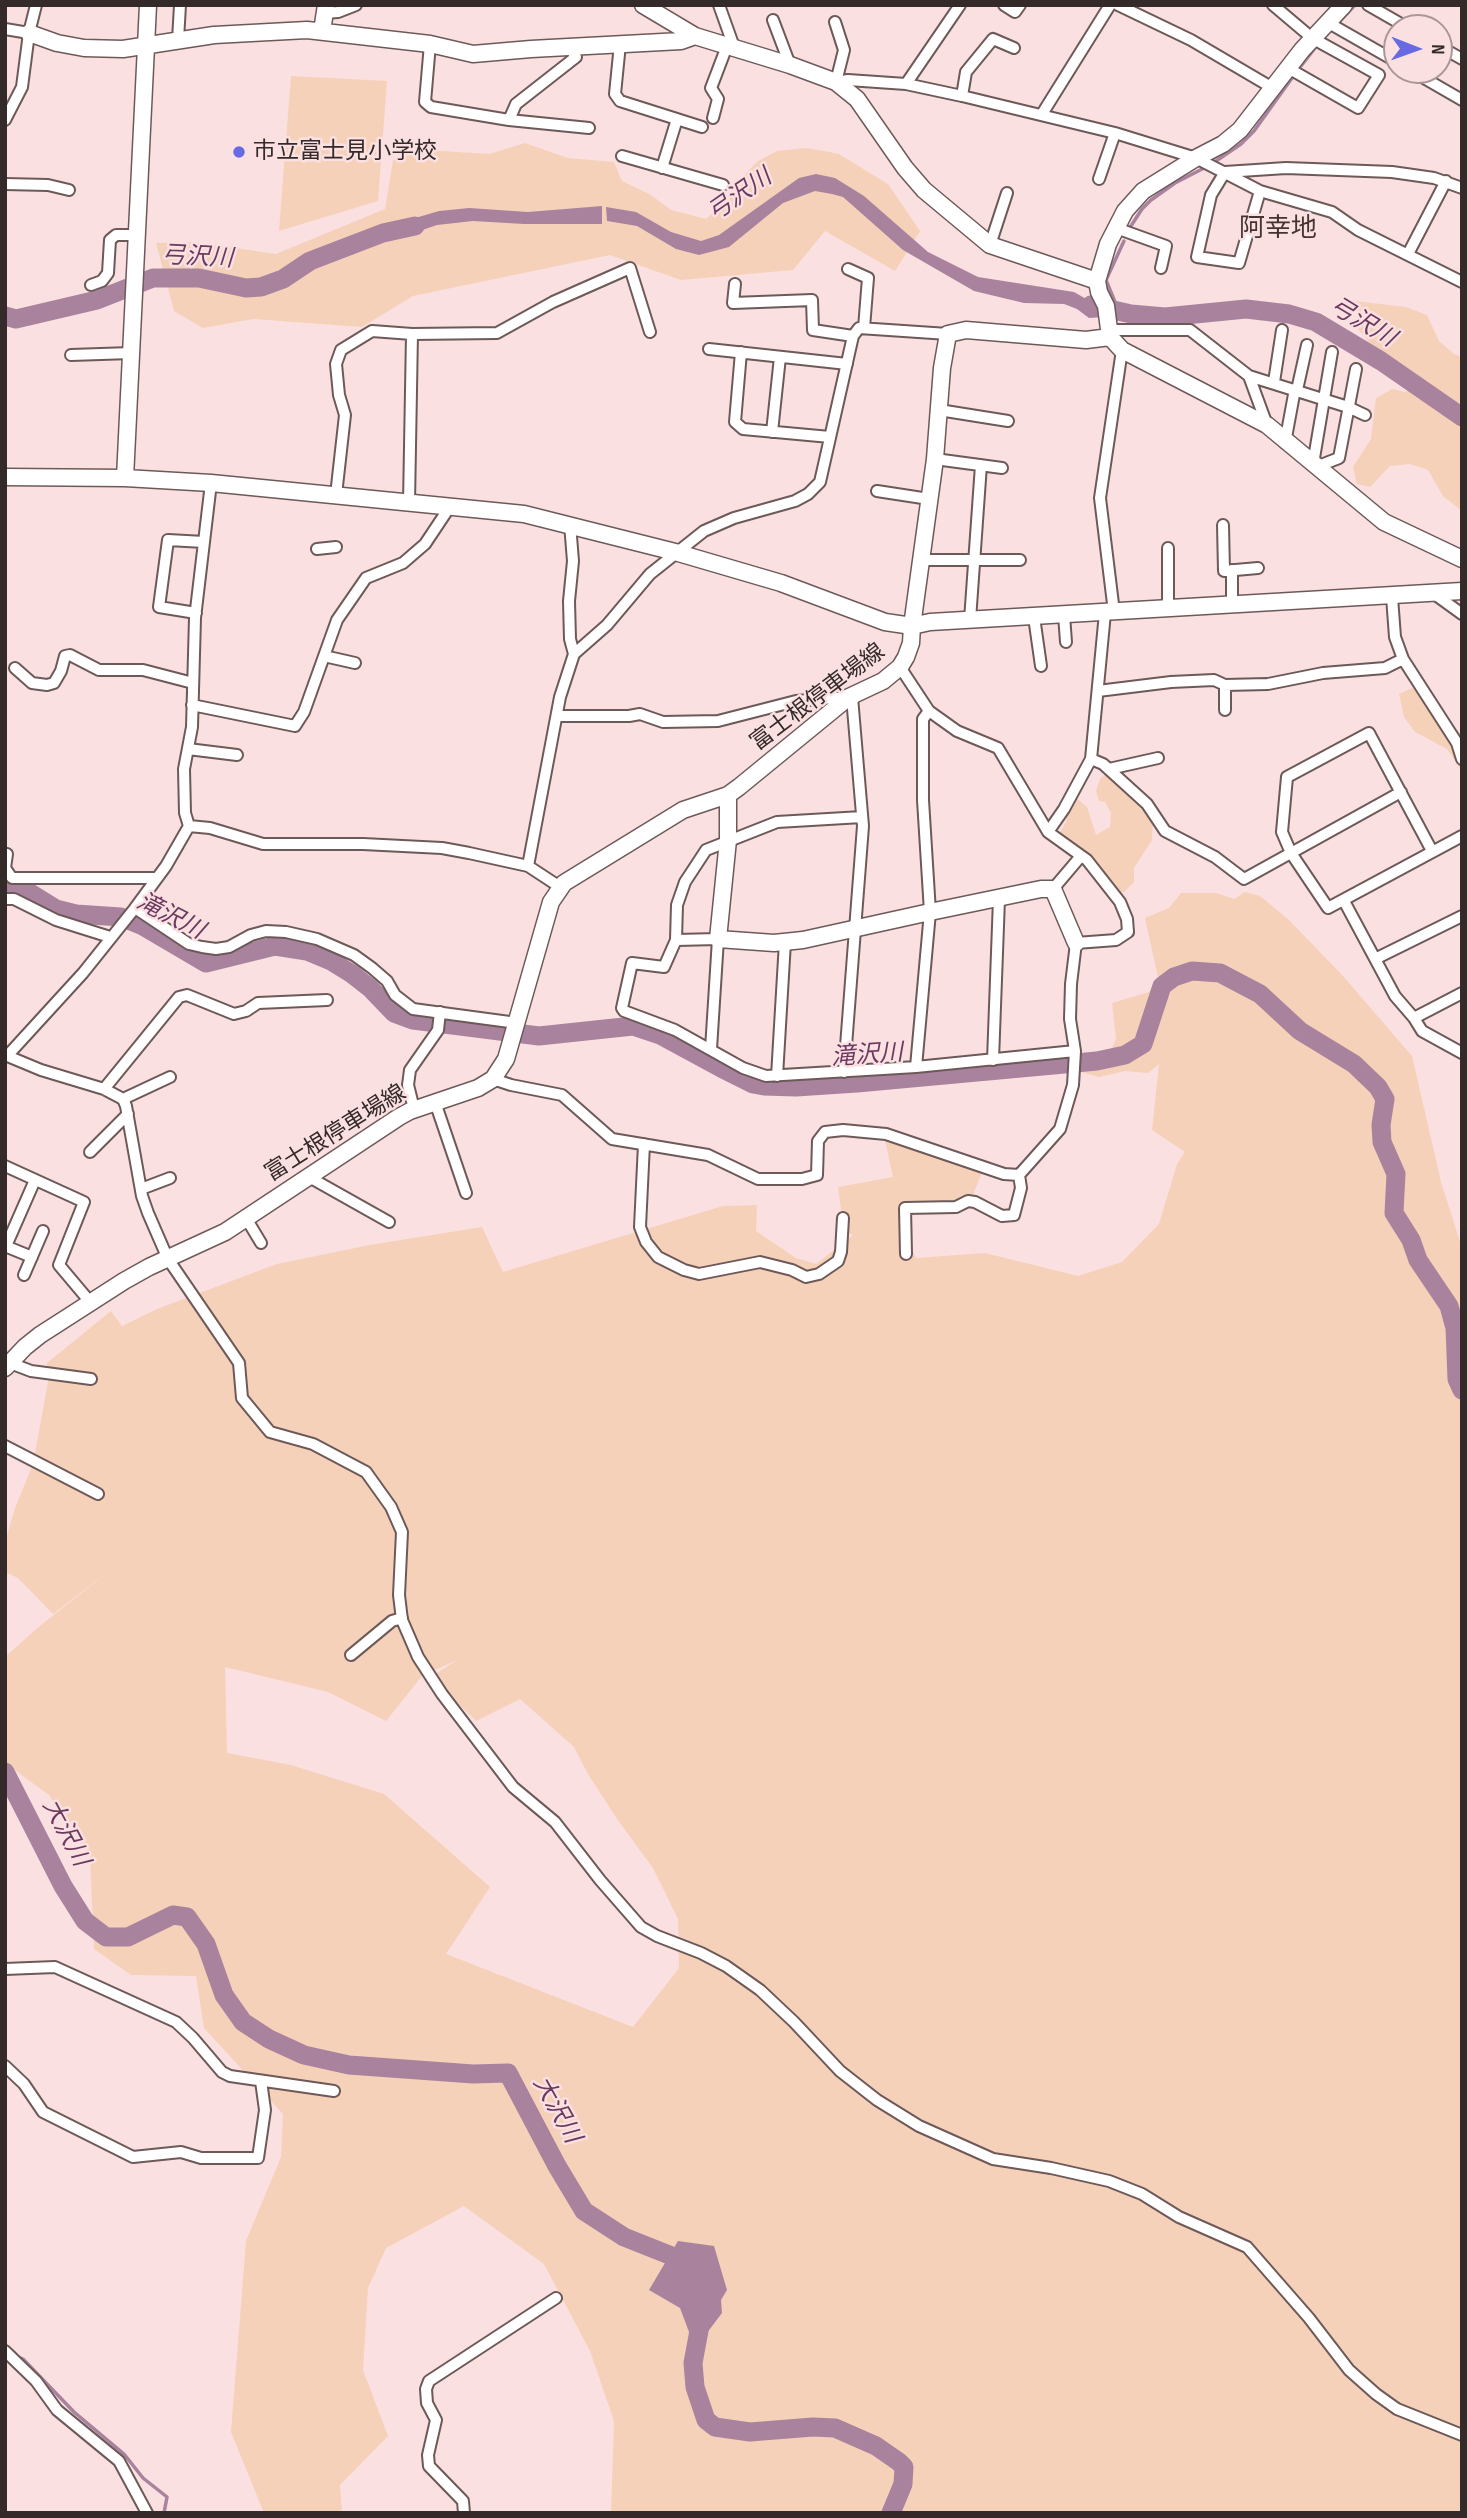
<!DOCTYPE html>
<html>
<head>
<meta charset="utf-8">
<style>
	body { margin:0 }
	#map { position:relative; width:1467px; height:2518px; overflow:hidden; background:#fae0e1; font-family:"Sofia Sans Condensed",sans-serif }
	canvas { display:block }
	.frame { position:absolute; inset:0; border:7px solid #342a2a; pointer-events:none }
	.north { position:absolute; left:1383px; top:14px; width:70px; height:70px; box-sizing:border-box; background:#fae0e1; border:2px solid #ab9798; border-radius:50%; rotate:91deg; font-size:19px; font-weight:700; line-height:28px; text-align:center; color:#342a2a }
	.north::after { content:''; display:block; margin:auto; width:24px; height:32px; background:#686ae4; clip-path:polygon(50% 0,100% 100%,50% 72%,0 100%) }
</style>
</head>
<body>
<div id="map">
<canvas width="1467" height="2518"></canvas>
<div class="frame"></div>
<div class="north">N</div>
</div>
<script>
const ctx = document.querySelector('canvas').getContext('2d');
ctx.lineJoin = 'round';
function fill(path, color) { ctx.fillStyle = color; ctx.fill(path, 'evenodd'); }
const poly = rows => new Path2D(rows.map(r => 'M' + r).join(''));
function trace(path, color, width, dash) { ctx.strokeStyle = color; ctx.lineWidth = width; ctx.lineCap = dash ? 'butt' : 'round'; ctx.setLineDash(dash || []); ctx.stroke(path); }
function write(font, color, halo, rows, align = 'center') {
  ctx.font = font + ' "Sofia Sans Condensed","Noto Sans JP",sans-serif'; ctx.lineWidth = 5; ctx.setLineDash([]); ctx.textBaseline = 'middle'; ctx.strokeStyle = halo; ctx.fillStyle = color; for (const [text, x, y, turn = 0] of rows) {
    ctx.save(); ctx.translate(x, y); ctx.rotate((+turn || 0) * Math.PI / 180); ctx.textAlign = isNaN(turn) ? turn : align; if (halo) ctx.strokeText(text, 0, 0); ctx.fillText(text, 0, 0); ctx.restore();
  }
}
const green = poly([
	[291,76,387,81,378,201,279,231],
	[525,143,568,158,614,162,622,181,651,195,671,210,706,219,731,197,745,174,758,161,777,151,806,148,824,151,839,154,888,184,920,231,895,271,825,231,793,270,681,280,610,255,413,296,362,327,253,319,203,328,174,311,156,243,194,242,276,254,385,209,393,160,424,150,489,154],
	[1355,301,1406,307,1427,315,1439,341,1454,354,1462,357,1462,511,1443,496,1428,470,1410,464,1390,466,1370,487,1357,484,1353,467,1371,439,1376,398,1392,389,1405,392,1429,384,1389,366,1358,329],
	[1419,685,1462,736,1462,771,1447,749,1415,732,1404,717,1399,694],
	[1107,773,1153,817,1152,840,1134,868,1134,882,1124,892,1114,893,1060,833,1066,822,1067,809,1076,798,1087,807,1096,835,1110,827,1111,813,1105,802,1099,801,1096,791,1100,779],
	[1245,892,1260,896,1288,919,1343,976,1412,1056,1441,1182,1462,1248,1462,2513,611,2513,614,2421,590,2351,544,2264,464,2206,386,2248,368,2288,363,2370,388,2436,340,2485,342,2513,264,2513,231,2432,246,2241,281,2157,283,2114,204,2028,196,1976,131,1975,94,1949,90,1857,49,1795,5,1763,5,1657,41,1625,113,1568,53,1614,18,1578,5,1572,5,1542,15,1508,33,1464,48,1382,47,1363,111,1311,122,1326,157,1309,277,1264,370,1245,482,1227,503,1272,723,1206,757,1205,756,1231,796,1258,816,1264,853,1235,844,1232,838,1187,893,1177,884,1136,983,1170,972,1197,961,1203,902,1209,900,1225,916,1258,985,1253,1078,1276,1122,1262,1159,1224,1177,1164,1185,1152,1152,1130,1159,1064,1148,1073,1125,1071,1099,1077,1081,1072,1080,1060,1112,1048,1116,1039,1112,1003,1149,992,1158,977,1145,918,1169,908,1181,893,1216,893,1234,899],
	[457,1660,431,1677,476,1721,520,1699,574,1747,588,1774,617,1819,653,1868,678,1919,679,1968,633,2027,446,1954,490,1887,384,1794,291,1765,227,1753,225,1667,328,1692,386,1721,422,1676]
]);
const water = poly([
	[816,174,835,178,864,196,928,252,978,277,1074,292,1102,308,1105,317,1089,318,1077,309,1064,304,1024,303,974,291,903,250,843,197,832,194,815,191,783,203,729,247,699,255,676,249,637,226,607,221,606,207,636,212,671,232,701,241,719,235,799,178],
	[602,206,602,224,524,224,473,221,437,225,390,241,388,226,439,211,469,208,528,212],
	[678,2241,714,2246,727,2290,721,2300,722,2313,697,2346,695,2329,689,2332,680,2308,649,2290]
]);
const stream = poly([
	[1340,21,1355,5],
	[1301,66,1315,48],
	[1216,161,1241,144,1254,131,1292,78],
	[1129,229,1142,209,1151,200,1175,183,1206,167],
	[1117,311,1117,307,1106,280,1124,241],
	[5,2360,18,2357,23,2359,74,2412,124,2454,143,2478,167,2497,164,2513]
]);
const river = poly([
	[1091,305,1131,314,1165,317,1246,309,1289,314,1316,322,1381,361,1462,417],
	[5,316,16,319,97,300,153,278,199,278,246,288,261,287,283,279,310,261,383,233,415,226],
	[5,889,27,891,56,909,76,914,121,917,143,926,206,963,275,946,307,951,331,961,352,974,370,988,394,1013,413,1020,539,1036,633,1026,660,1035,721,1068,753,1084,764,1086,796,1087,857,1083,1097,1061,1125,1055,1143,1044,1162,986,1174,977,1192,971,1220,973,1260,994,1300,1031,1354,1064,1378,1087,1385,1099,1381,1125,1382,1142,1396,1174,1394,1213,1411,1240,1418,1260,1449,1306,1455,1328,1457,1379,1462,1390],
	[5,1772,63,1886,85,1921,106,1937,128,1937,173,1915,187,1917,206,1944,224,1995,243,2022,269,2039,304,2055,349,2065,473,2074,508,2073,557,2166,584,2211,624,2237,692,2264],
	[701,2320,693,2363,695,2387,706,2420,715,2427,750,2432,813,2427,835,2428,876,2446,899,2462,904,2467,903,2484,891,2513]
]);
const street = poly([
	[719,5,734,47],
	[1004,5,1015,12,1020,5],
	[1118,5,1191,40,1271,87],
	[1273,5,1312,38,1379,75,1358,108,1288,68],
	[1368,5,1408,28],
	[325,13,338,12,356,5],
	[773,20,790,65],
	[835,22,844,50,836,82,848,80,906,84,962,96,1115,133,1196,158,1260,191,1332,212,1358,230,1462,282],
	[1327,22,1397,62],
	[5,29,29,33],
	[178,40,180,5],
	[430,44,425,102,431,107,509,120,516,104,576,57,569,47],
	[620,44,615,94,620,101,702,127],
	[1439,46,1462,59],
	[1410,70,1462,100],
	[906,84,960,5],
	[962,96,966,72,993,39,1014,48],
	[1042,114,1110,5],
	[713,118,718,99,711,88,727,46],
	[5,120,22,87,29,33,36,5],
	[509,120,589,128],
	[622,156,723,185],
	[662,168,677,119],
	[1099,179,1115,133],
	[5,184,48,185,69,190],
	[1260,191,1239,263,1197,257,1211,195,1225,172,1286,168,1392,172,1434,178,1462,188],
	[1116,228,1166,246,1161,268],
	[990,245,1007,193],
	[1408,254,1446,181],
	[848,269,868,278,864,328],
	[735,284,733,303,812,300,813,330,853,336],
	[91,285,102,281,108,273,110,240,116,235,137,235],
	[1109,330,1190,330,1249,376,1267,425],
	[709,349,847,364],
	[741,352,735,422,743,429,830,437],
	[71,355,131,353],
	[1249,376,1348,407,1365,415],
	[1274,382,1282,330],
	[1297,390,1307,345],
	[939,410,1008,421],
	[772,432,780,357],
	[1285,443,1295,389],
	[935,459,1002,468],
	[1313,464,1332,352],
	[1316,467,1339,458,1356,369],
	[877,491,929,499],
	[336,495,345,415,339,395,336,364,341,350,372,331,412,334,497,333,553,302,630,268,650,332],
	[409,503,412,334],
	[1223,525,1224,571,1258,568],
	[317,549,336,547],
	[922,560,1020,560],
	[1232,570,1232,605],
	[1433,593,1462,614],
	[1392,597,1395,637,1403,659,1457,743,1462,759],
	[1168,608,1168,548],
	[1114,612,1100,498,1122,350],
	[196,613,159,607,168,540,204,542],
	[1064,615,1066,642],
	[1034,617,1041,666],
	[970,620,981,465],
	[574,654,607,625,650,574,704,531,734,518,795,501,808,494,820,482,853,336,859,328,948,334],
	[324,656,355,663],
	[15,668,32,683,47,685,54,683,61,671,65,656,70,655,99,670,143,670,193,683],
	[1225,685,1268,684,1323,673,1385,668,1403,659],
	[1098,691,1171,682,1214,680,1225,685,1225,710],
	[192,705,295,726,304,712,337,620,366,578,403,563,425,544,449,508],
	[557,716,629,716,640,714,663,722,718,721,796,701,847,697],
	[188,749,237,755],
	[1091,759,1103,764,1147,804,1165,831,1215,857,1244,879,1401,792],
	[1109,769,1158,758],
	[189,826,185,813,184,769,192,727,195,618,211,483],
	[1048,832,1064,809,1091,759,1105,613],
	[1432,851,1369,733,1287,777,1282,832,1291,853,1328,908,1462,836],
	[7,854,5,868,12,878,157,878],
	[528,866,560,697,574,654,570,639,569,601,573,561,570,524],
	[1053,889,1081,856],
	[5,899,14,899,56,920,110,937],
	[1344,901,1395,996,1414,1018,1422,1031,1462,1053],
	[135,908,189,944,202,947,216,949,229,947,251,935,266,931,286,932,317,939,354,955,372,968,387,981,395,995,413,1009,517,1023],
	[676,940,677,905,685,882,706,850,777,822,862,817],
	[1377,958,1462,916],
	[1414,1018,1462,993],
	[711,1049,718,939,676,940,664,967,632,963,622,1008,624,1011,675,1030,743,1068,766,1076,916,1067,1075,1051],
	[5,1055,41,1070,104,1089,123,1099,126,1106,142,1196,148,1213,168,1259,239,1363,242,1398,270,1432,313,1444,366,1472,391,1507,402,1532,399,1595,402,1620,418,1657,442,1694,513,1787,555,1822,600,1880,641,1927,657,1936,701,1953,726,1966,760,1990,794,2022,840,2071,877,2100,919,2126,993,2159,1051,2168,1109,2181,1142,2194,1179,2217,1247,2247,1309,2318,1349,2370,1376,2394,1397,2409,1462,2435],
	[8,1055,83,973,135,908,166,866,189,826,210,828,263,844,363,844,442,848,469,853,528,866,560,887],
	[993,1060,999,899],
	[916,1067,930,912,923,800,923,719,929,711],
	[844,1072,863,826,852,697],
	[777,1076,785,942],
	[493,1079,511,1085,562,1095,612,1139,708,1155,758,1179,802,1179,817,1175,818,1141,825,1132,843,1130,886,1134,1004,1174,1019,1175,1060,1129,1073,1085,1075,1051,1070,1019,1071,984,1076,943,1116,940,1128,932,1127,919,1120,902,1087,860,1048,832,998,748,957,731,929,711,900,667],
	[104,1089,179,997,187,995,234,1014,246,1011,258,1003,327,1000],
	[123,1099,170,1077],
	[435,1102,466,1193],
	[414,1109,408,1085,410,1070,438,1030,440,1012],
	[644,1144,640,1227,646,1242,658,1257,684,1270,699,1274,760,1262,792,1270,806,1277,819,1274,838,1261,841,1252,843,1218],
	[90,1152,128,1114],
	[5,1166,84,1202,59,1265,91,1303],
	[309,1177,389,1222],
	[141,1189,170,1178],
	[246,1218,261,1243],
	[5,1246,32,1257],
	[6,1246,35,1180],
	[906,1254,905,1208,956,1207,968,1201,975,1202,1002,1216,1014,1215,1021,1188,1019,1175],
	[24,1275,43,1231],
	[10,1363,31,1371,91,1379],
	[5,1446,98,1494],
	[351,1655,392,1621,402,1618],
	[5,1969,55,1967,176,2022,193,2038,222,2072,230,2076,334,2091],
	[5,2066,24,2084,43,2112,133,2157,181,2152,201,2158,258,2158,265,2110,261,2081],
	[5,2351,36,2381,57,2410,119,2461,147,2513],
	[464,2513,463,2501,429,2466,428,2455,436,2420,427,2403,426,2389,429,2381,556,2298]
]);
const secondary = poly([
	[643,5,695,36,790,65,836,82,857,99,905,168,924,190,990,245,1097,281],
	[1344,5,1302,50,1240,130,1223,144,1196,158,1143,191,1125,211,1108,244,1097,281,1099,292,1106,306,1110,337,1122,350,1267,425,1384,522,1462,559],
	[322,31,326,5],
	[29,33,57,43,84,48,123,49,214,35,307,30,430,44,473,54,531,49,681,41,695,36],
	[5,477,125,478,211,483,524,514,675,552,781,583,885,622,912,626,935,459,942,368,948,334,966,330,1086,340,1110,337],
	[125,478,148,5],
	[728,795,728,840,718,939,774,943,803,940,930,912,1041,889,1053,889,1076,943],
	[5,1368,25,1347,40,1335,124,1281,149,1267,225,1232,399,1117,410,1111,478,1088,493,1079,506,1059,551,902,564,883,683,810,728,795,739,787,849,697,883,681,900,667,906,657,911,643,912,626,930,622,1462,591]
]);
const markers = [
	[239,152,7,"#686ae4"]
];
const poiNames = [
	["市立富士見小学校",253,152]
];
const streetNames = [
	["富士根停車場線",818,698,-37],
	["富士根停車場線",336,1134,-32]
];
const waterNames = [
	["弓沢川",740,196,-35],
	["弓沢川",197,258,3],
	["弓沢川",1362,323,31],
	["滝沢川",170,917,27],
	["滝沢川",867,1056,-4],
	["大沢川",65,1833,62],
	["大沢川",556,2110,61]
];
const quarterNames = [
	["阿幸地",1278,229]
];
fill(green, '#f6d1b9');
fill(water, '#a9839e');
trace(stream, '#a9839e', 3.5);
trace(river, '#a9839e', 19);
trace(street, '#6e5959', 14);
trace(secondary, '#6e5959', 19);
trace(street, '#fff', 10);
trace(secondary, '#fff', 16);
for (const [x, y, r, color] of markers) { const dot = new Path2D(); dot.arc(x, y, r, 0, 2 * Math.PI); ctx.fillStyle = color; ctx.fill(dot); trace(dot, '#fae0e1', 2.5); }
write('23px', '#342a2a', '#fae0e1', poiNames, 'left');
write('23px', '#342a2a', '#fae0e1', streetNames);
write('italic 24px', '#6c3a60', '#fae0e1', waterNames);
write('26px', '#453233', '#fae0e1', quarterNames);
</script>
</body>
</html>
